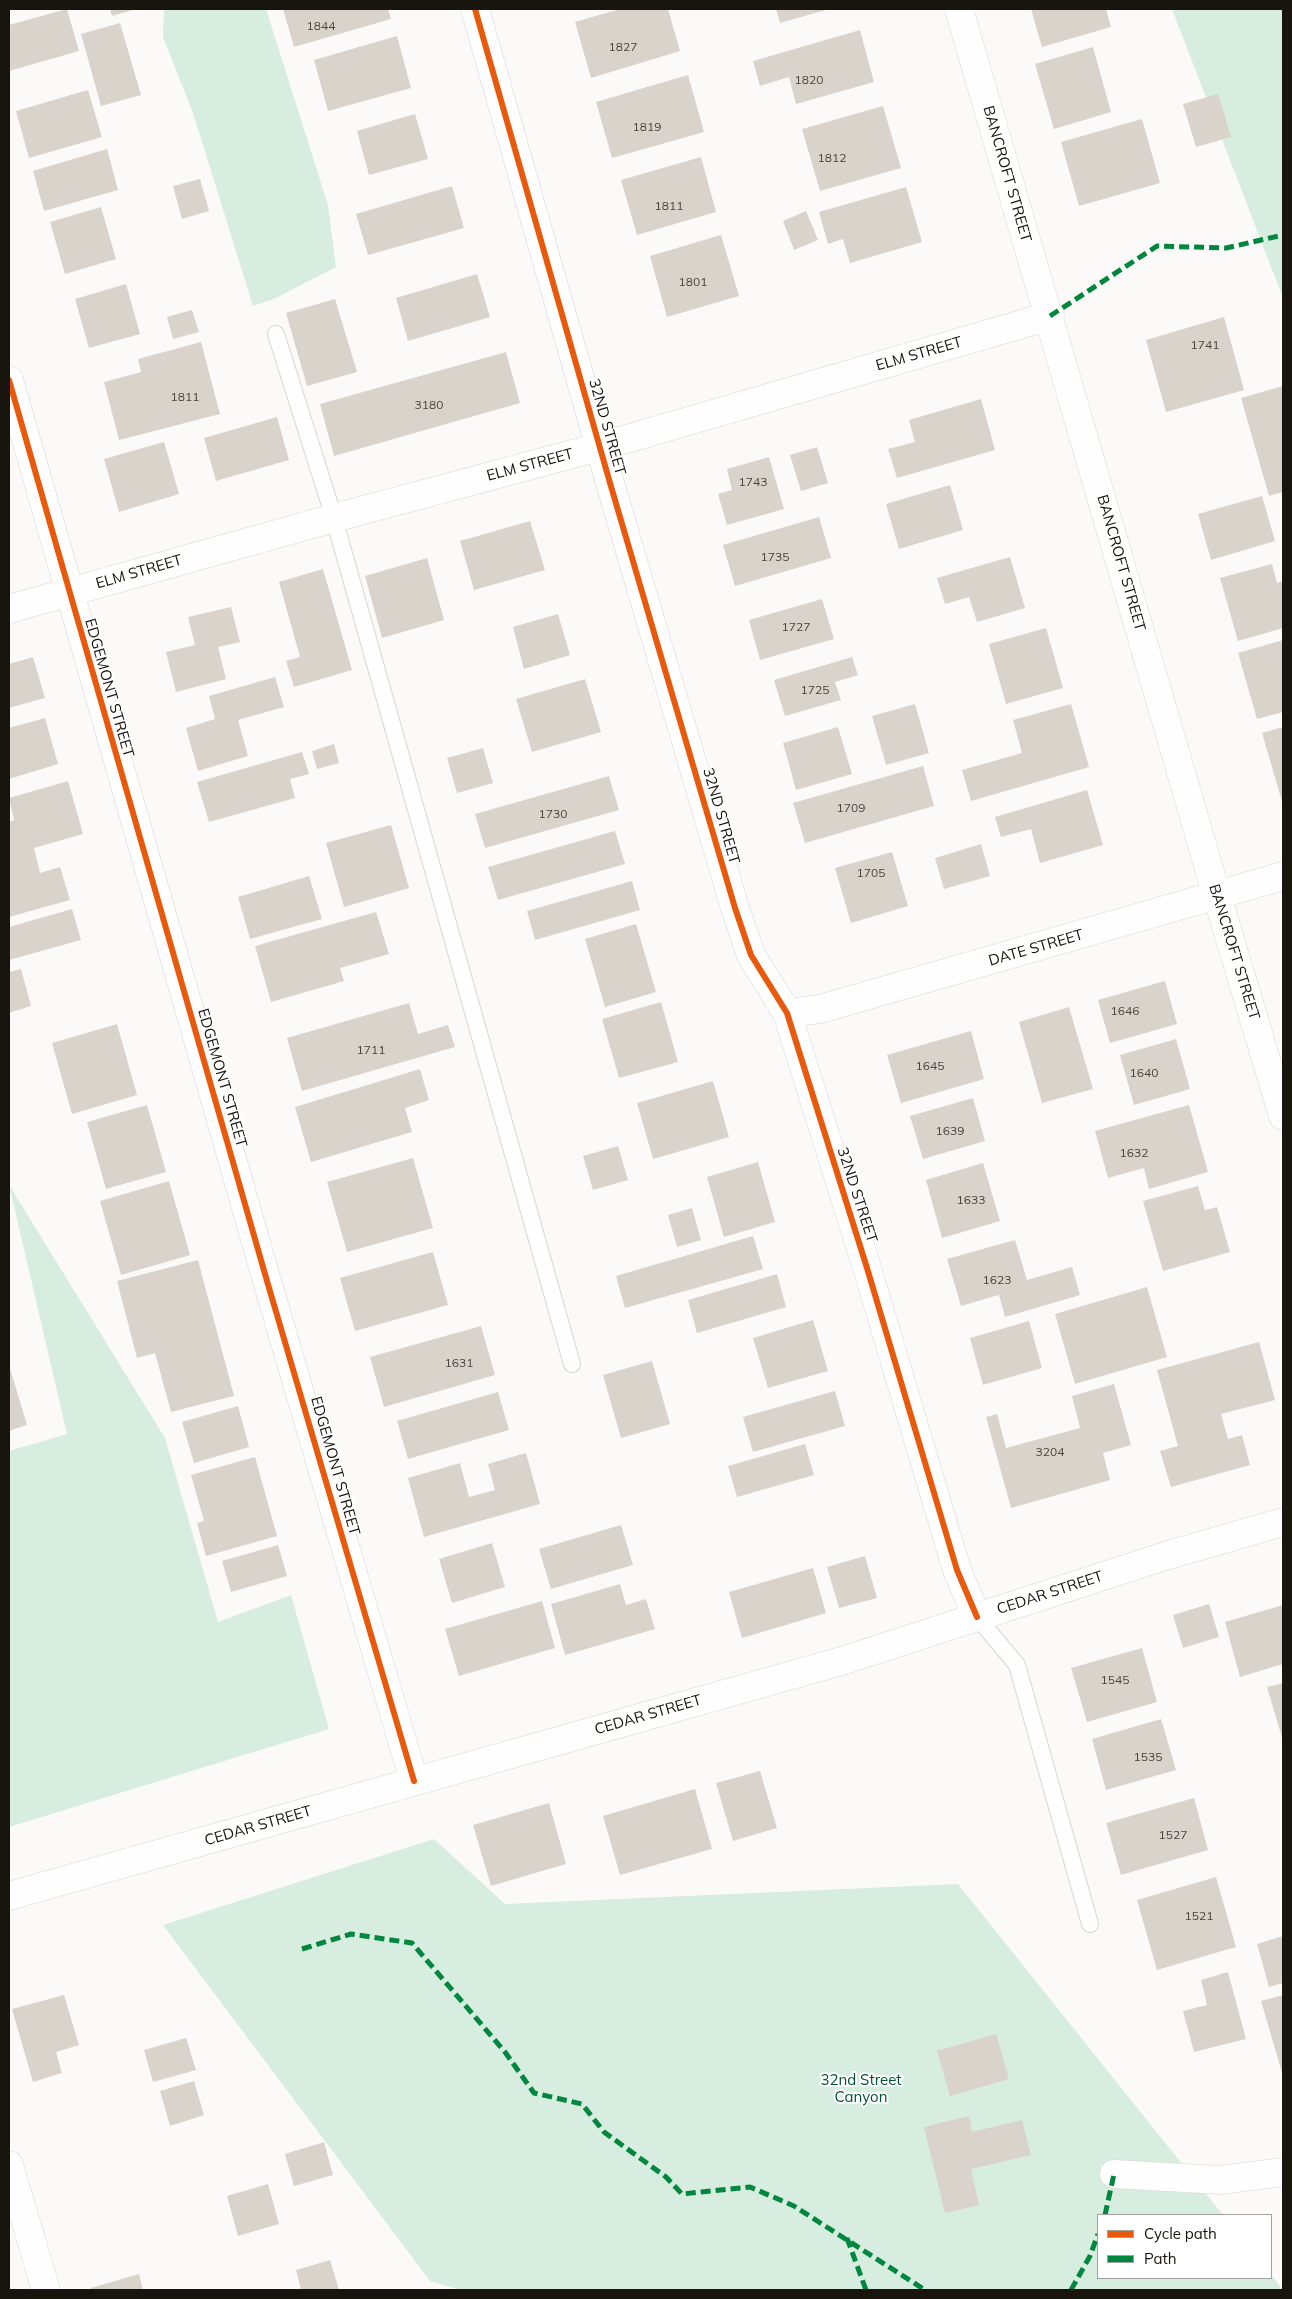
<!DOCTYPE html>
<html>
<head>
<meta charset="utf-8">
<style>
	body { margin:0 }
	#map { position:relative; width:1292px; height:2299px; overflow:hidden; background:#fcfaf8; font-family:Mulish,sans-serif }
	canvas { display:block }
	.frame { position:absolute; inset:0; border:10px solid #18140e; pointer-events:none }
	.legend { position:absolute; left:1097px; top:2214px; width:175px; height:65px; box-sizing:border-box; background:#fff; border:1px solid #a3a19f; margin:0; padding:6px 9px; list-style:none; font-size:15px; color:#18140e }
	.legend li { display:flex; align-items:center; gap:10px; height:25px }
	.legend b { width:25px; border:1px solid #a3a19f }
</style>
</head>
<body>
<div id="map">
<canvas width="1292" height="2299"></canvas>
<div class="frame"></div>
<ul class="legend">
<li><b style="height:6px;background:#e8590c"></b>Cycle path</li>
<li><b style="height:6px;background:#00873e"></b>Path</li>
</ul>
</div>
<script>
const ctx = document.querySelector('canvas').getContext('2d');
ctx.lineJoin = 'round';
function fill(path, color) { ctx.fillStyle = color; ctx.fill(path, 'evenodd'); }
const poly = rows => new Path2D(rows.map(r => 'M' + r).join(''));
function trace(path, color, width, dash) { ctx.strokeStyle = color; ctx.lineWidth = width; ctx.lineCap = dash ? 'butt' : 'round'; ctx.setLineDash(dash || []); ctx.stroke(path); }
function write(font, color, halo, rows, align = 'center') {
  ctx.font = font + ' Mulish,sans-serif'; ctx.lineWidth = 4; ctx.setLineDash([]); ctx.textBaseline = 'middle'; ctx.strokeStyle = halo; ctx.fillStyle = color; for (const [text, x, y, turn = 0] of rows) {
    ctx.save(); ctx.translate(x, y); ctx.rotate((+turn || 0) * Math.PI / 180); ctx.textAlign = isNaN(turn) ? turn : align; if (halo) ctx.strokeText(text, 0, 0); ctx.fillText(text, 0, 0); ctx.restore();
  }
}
const green = poly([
	[164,9,266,9,328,205,336,267,276,298,253,306,194,116,163,37],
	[1172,9,1283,9,1283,298],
	[9,1185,165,1438,218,1622,291,1595,329,1729,9,1827,9,1451,67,1434],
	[434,1839,505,1904,958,1884,1223,2215,1098,2215,1098,2278,1271,2278,1271,2274,1283,2290,461,2290,430,2281,163,1925]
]);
const building = poly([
	[67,9,79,51,9,71,9,25],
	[110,9,136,9,112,16],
	[283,9,388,9,391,19,294,47],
	[620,9,668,9,680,51,591,78,575,22],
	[776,9,829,9,780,23],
	[1031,9,1106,9,1111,27,1042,47],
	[120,23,141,95,101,106,81,34],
	[860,30,874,82,796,104,789,77,760,86,753,61],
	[397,36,411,88,328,111,314,60],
	[1093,47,1111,112,1054,129,1035,64],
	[688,75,704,132,612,158,596,102],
	[88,90,102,137,29,158,16,111],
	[1218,94,1231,137,1196,147,1183,104],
	[883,106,901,168,820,191,802,129],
	[415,114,428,159,369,175,357,131],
	[1142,119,1160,183,1079,206,1061,142],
	[107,149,118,190,44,211,33,171],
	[701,157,716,212,637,235,621,180],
	[200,179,209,211,182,219,173,186],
	[452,186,464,228,368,255,356,214],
	[906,187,922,242,850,263,843,239,828,244,819,212],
	[101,207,116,259,65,274,50,222],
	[806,211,818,240,794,250,783,221],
	[721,235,739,296,667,317,650,256],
	[477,274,490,317,408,341,396,298],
	[126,284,140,334,89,348,75,299],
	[335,299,357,372,307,386,286,313],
	[192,310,199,332,173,339,167,317],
	[1224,317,1244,390,1166,412,1146,340],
	[201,342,220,414,119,440,104,382,141,372,138,359],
	[506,352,520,403,334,456,320,404],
	[1283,386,1283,492,1269,496,1241,398],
	[981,399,995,450,897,478,888,449,915,442,909,420],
	[277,417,289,460,216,481,204,438],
	[164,442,179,494,119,512,104,459],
	[817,447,828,483,801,491,790,455],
	[769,457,784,509,727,525,718,494,732,490,727,469],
	[950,485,963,530,899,549,886,504],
	[1262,496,1275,541,1211,560,1198,514],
	[819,517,831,558,735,586,723,545],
	[530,521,545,570,474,590,460,541],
	[1010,557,1025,608,977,622,969,597,945,604,937,578],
	[427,558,444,620,382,638,365,576],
	[1272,564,1277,583,1283,581,1283,628,1238,641,1220,578],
	[323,569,352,670,294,687,286,661,300,657,279,582],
	[822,599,834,639,760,660,749,620],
	[231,607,240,642,218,647,226,679,176,692,166,652,195,645,188,617],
	[558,614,570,655,524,669,513,627],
	[1046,628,1063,688,1006,704,989,644],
	[1283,640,1283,712,1257,719,1238,653],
	[33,657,45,698,9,708,9,664],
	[852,657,858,675,835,682,841,700,785,716,774,680],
	[275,677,284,707,238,720,248,756,198,771,186,728,215,719,209,696],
	[585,679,601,732,532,752,516,699],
	[915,704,929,753,886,765,872,716],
	[1071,704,1089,767,971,801,962,770,1022,753,1013,720],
	[45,718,58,764,9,779,9,728],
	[838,727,852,774,796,790,783,743],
	[1283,727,1283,805,1262,733],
	[334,744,339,763,317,769,312,751],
	[483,748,493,783,457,793,447,758],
	[302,752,309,774,290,779,295,798,209,822,197,782],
	[923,766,934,806,805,843,793,803],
	[609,776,619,810,485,848,475,814],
	[68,781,83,834,34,848,40,873,60,867,70,900,9,917,9,822,14,820,9,798],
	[1087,790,1103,845,1040,863,1031,829,1001,837,995,817],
	[391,825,409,888,344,907,326,843],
	[615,831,625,864,498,900,488,867],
	[981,844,990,876,944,889,935,858],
	[892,852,908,906,851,923,835,868],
	[309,876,322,919,250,939,238,897],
	[632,881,640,910,535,940,527,911],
	[72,909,81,940,9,960,9,927],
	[376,912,389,954,340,968,344,981,271,1002,255,946],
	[636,924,656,992,605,1007,585,939],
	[21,969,31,1006,9,1013,9,972],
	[1165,981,1177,1024,1110,1043,1098,1000],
	[661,1002,678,1062,619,1078,602,1019],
	[409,1003,418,1034,448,1025,455,1047,302,1091,287,1038],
	[1069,1007,1093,1089,1042,1103,1019,1022],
	[117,1024,137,1095,72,1114,52,1043],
	[971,1031,984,1079,901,1103,887,1055],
	[1176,1039,1190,1089,1134,1105,1120,1055],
	[420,1069,429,1100,405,1108,412,1132,311,1162,295,1107],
	[713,1081,729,1137,653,1159,637,1103],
	[973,1098,985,1141,923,1159,910,1116],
	[147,1105,166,1172,106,1189,87,1122],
	[1189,1105,1208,1172,1149,1189,1144,1168,1108,1178,1095,1131],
	[618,1146,628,1180,593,1190,583,1156],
	[413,1158,433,1228,347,1252,327,1182],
	[758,1162,775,1222,724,1237,707,1177],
	[983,1163,1000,1221,942,1238,926,1180],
	[169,1181,190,1255,121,1275,100,1201],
	[1198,1186,1205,1210,1217,1207,1230,1252,1163,1271,1143,1201],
	[692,1208,701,1240,677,1247,668,1215],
	[753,1236,763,1269,625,1308,616,1276],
	[1015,1240,1027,1280,1072,1267,1080,1295,1005,1317,999,1295,961,1306,947,1259],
	[433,1252,448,1305,355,1331,340,1278],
	[198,1260,234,1396,171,1412,155,1353,137,1358,117,1281],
	[777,1274,786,1307,697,1333,688,1300],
	[1147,1287,1167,1357,1075,1384,1055,1314],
	[813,1320,828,1371,768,1388,753,1338],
	[1029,1321,1042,1368,983,1385,970,1338],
	[481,1326,495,1375,384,1407,370,1357],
	[1259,1342,1275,1400,1221,1414,1228,1439,1242,1435,1250,1465,1171,1487,1160,1451,1178,1446,1157,1370],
	[652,1361,670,1424,621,1438,603,1375],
	[9,1365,27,1425,9,1431],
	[1114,1384,1131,1445,1103,1453,1110,1480,1011,1508,986,1417,997,1414,1006,1448,1080,1428,1072,1396],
	[835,1391,845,1426,753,1452,743,1417],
	[498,1392,509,1430,408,1459,397,1421],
	[238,1406,249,1447,194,1463,182,1422],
	[805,1444,814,1475,737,1497,728,1466],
	[526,1453,540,1504,424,1537,408,1478,460,1463,469,1497,495,1490,488,1464],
	[255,1457,277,1536,206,1556,197,1523,204,1521,191,1475],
	[621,1525,633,1565,551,1589,539,1549],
	[492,1543,505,1587,452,1603,439,1559],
	[278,1545,287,1576,231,1592,222,1561],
	[865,1556,877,1598,839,1608,827,1567],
	[813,1568,826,1613,742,1638,729,1592],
	[620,1584,626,1605,646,1599,655,1629,565,1655,551,1604],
	[542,1601,555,1648,459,1676,445,1629],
	[1209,1604,1219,1637,1183,1648,1173,1615],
	[1283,1605,1283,1664,1240,1677,1225,1622],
	[1142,1648,1157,1702,1087,1722,1071,1668],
	[1283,1683,1283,1741,1267,1687],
	[1161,1719,1176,1770,1106,1790,1092,1739],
	[760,1771,777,1828,733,1841,716,1783],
	[695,1789,712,1849,620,1875,603,1816],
	[1194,1798,1208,1850,1121,1875,1106,1823],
	[549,1803,566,1864,491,1886,473,1825],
	[1216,1877,1236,1947,1157,1970,1137,1900],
	[1283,1936,1283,1983,1269,1987,1257,1944],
	[1228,1972,1246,2039,1194,2052,1183,2011,1207,2005,1201,1980],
	[64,1995,79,2045,56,2052,62,2073,33,2082,12,2009],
	[1283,1995,1283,2076,1261,2001],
	[996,2034,1009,2079,950,2096,937,2051],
	[186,2038,196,2070,153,2082,144,2050],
	[194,2081,204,2115,170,2126,160,2091],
	[969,2116,972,2132,1022,2120,1031,2155,971,2169,979,2205,945,2213,924,2127],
	[324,2142,333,2175,294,2186,285,2154],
	[268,2184,279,2224,238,2236,227,2196],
	[330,2260,339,2290,301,2290,296,2270],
	[139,2274,143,2290,91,2290,91,2288]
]);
const lane = poly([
	[276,334,334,518,572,1364],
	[977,1617,1017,1665,1090,1924]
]);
const street = poly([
	[475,9,610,483,735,908,751,955,787,1013,867,1268,957,1570,977,1617],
	[959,9,1217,896,1283,1116],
	[9,380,267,1281,414,1781],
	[9,609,334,518,599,447,1050,316],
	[787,1013,820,1009,1283,876],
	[9,1896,845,1660,1165,1556,1283,1522],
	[9,2165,46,2290],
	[1114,2174,1220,2180,1283,2172]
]);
const quiet = poly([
	[1050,316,1157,246,1226,248,1283,235],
	[302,1949,351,1934,412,1943,505,2052,534,2093,582,2104,604,2132,666,2177,682,2194,750,2187,794,2206,925,2290],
	[1105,2215,1114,2174],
	[847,2238,866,2290],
	[1071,2290,1090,2256,1098,2234]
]);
const cycleway = poly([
	[475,9,610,483,735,908,751,955,787,1013,867,1268,957,1570,977,1617],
	[9,380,267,1281,414,1781]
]);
const numberNames = [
	["1844",321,26],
	["1827",623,47],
	["1820",809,80],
	["1819",647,127],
	["1812",832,158],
	["1811",669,206],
	["1801",693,282],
	["1741",1205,345],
	["1811",185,397],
	["3180",429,405],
	["1743",753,482],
	["1735",775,557],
	["1727",796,627],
	["1725",815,690],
	["1709",851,808],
	["1730",553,814],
	["1705",871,873],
	["1646",1125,1011],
	["1711",371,1050],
	["1645",930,1066],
	["1640",1144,1073],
	["1639",950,1131],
	["1632",1134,1153],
	["1633",971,1200],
	["1623",997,1280],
	["1631",459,1363],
	["3204",1050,1452],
	["1545",1115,1680],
	["1535",1148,1757],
	["1527",1173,1835],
	["1521",1199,1916]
];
const streetNames = [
	["BANCROFT STREET",1007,174,74],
	["ELM STREET",919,354,-16],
	["32ND STREET",607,427,74],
	["ELM STREET",530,465,-15],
	["BANCROFT STREET",1121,563,74],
	["ELM STREET",139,572,-16],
	["EDGEMONT STREET",109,688,74],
	["32ND STREET",721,816,74],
	["DATE STREET",1036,948,-16],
	["BANCROFT STREET",1234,952,73],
	["EDGEMONT STREET",222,1078,74],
	["32ND STREET",857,1195,72],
	["EDGEMONT STREET",335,1466,74],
	["CEDAR STREET",1050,1593,-18],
	["CEDAR STREET",648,1715,-16],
	["CEDAR STREET",258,1826,-16]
];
const parkNames = [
	["32nd Street",861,2080],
	["Canyon",861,2097]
];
fill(green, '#d7eddf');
fill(building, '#d9d3cb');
trace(lane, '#d9d6d1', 18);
trace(street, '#d9d6d1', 29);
trace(lane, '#fffefe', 16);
trace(street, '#fffefe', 28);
trace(quiet, '#00873e', 5, [10, 5]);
trace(cycleway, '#e8590c', 6);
write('12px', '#48443d', null, numberNames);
write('15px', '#18140e', '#fff', streetNames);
write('15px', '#005132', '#fff', parkNames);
</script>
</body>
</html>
